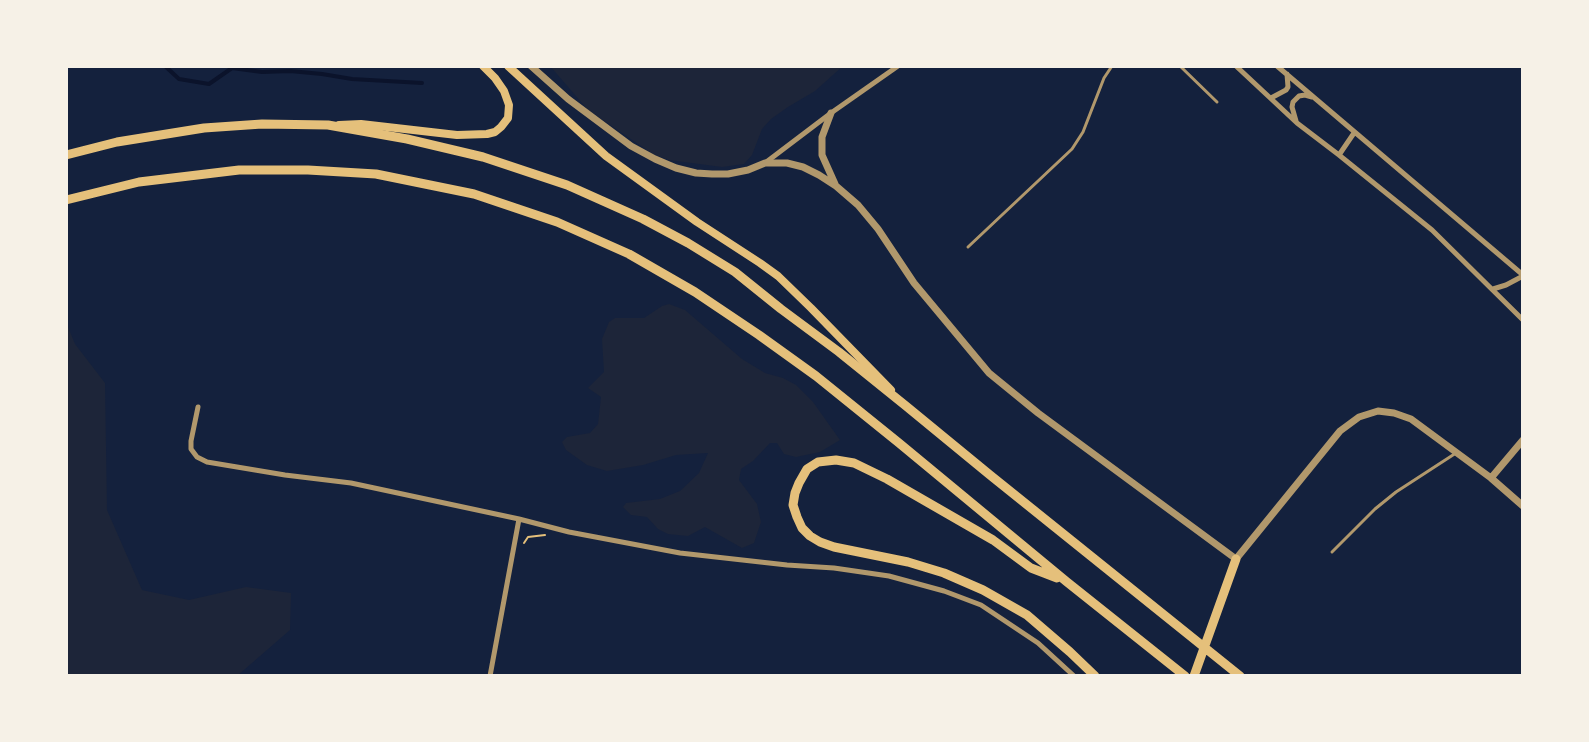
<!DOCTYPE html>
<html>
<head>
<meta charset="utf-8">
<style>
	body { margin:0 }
	#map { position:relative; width:1589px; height:742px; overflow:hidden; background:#14213d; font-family:"Fira Sans",sans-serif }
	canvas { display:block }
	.frame { position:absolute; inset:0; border:68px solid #f6f1e7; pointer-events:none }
</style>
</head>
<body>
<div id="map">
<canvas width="1589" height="742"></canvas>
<div class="frame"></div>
</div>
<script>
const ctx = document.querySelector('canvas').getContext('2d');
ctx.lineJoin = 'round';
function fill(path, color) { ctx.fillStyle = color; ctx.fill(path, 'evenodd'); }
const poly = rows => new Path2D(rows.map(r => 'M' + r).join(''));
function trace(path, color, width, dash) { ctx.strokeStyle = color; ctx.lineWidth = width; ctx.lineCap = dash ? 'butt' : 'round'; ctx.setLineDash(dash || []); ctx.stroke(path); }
const green = poly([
	[550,66,843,66,815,91,788,107,771,119,762,129,752,155,744,164,722,167,669,160,653,154,588,110],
	[669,304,685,310,742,359,765,373,783,378,796,385,813,402,840,440,820,452,796,457,784,454,777,443,770,443,753,461,741,469,739,480,757,504,761,522,754,543,742,548,705,527,688,536,668,534,658,529,647,517,631,515,623,507,626,503,660,499,680,491,699,473,708,453,676,455,643,465,607,471,587,465,566,450,562,442,567,437,590,433,598,424,601,397,588,388,604,372,602,339,609,322,615,318,644,318,662,306],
	[66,322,75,344,105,383,107,510,142,590,189,600,246,587,291,593,290,630,237,676,66,676]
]);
const stream = poly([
	[165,66,179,79,209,84,232,68,262,72,290,71,322,74,352,79,422,83]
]);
const path = poly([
	[524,543,528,537,545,535]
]);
const service = poly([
	[1180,66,1217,102],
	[968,247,1072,149,1083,132,1104,78,1112,66],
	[1332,552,1375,509,1396,492,1456,453]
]);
const minor = poly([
	[1236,66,1297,123,1339,155,1432,230,1523,320],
	[1277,66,1523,275],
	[1271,98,1286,90,1288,87,1287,74],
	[1296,121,1292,107,1293,102,1299,96,1305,95,1312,97],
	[1339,155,1354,133],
	[765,163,831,113,898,66],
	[1493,289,1506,285,1523,276],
	[198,407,191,441,191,449,197,457,207,462,285,475,351,483,519,519,569,532,680,553,787,565,834,568,889,576,944,591,981,605,1038,643,1074,676],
	[490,676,519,519]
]);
const tertiary = poly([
	[531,66,568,99,631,146,655,159,676,168,696,173,712,174,728,174,748,170,765,163,787,163,803,167,819,175,836,186,858,205,878,229,914,283,989,373,1038,413,1236,559,1340,431,1359,417,1378,411,1394,413,1411,419,1491,478,1523,506],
	[831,113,822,137,822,155,835,184],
	[1491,478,1523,440]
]);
const primary = poly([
	[508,66,606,156,697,222,760,263,778,276,811,308,891,390],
	[339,125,361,124,457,135,487,134,495,132,501,127,508,118,509,105,504,91,495,78,483,66]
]);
const motorway = poly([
	[66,155,117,142,204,128,262,124,328,125,407,139,483,157,567,185,643,219,688,243,735,272,781,309,839,352,906,406,990,475,1240,676],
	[66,200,139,182,239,170,308,170,376,174,474,194,557,222,629,254,695,292,759,335,816,376,899,443,1067,582,1185,676],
	[1057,578,1031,568,993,540,887,479,854,463,836,460,818,462,807,469,799,483,795,493,793,505,797,517,802,528,810,536,820,542,834,547,908,562,944,573,983,590,1027,615,1070,652,1095,676],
	[1194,676,1236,559]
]);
fill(green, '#1d2539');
trace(stream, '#0b132b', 4);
trace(path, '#e5c07b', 2);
trace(service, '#b1986c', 3);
trace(minor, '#b1986c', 5);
trace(tertiary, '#b1986c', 7);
trace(primary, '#e5c07b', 8);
trace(motorway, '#e5c07b', 9);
</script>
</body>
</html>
